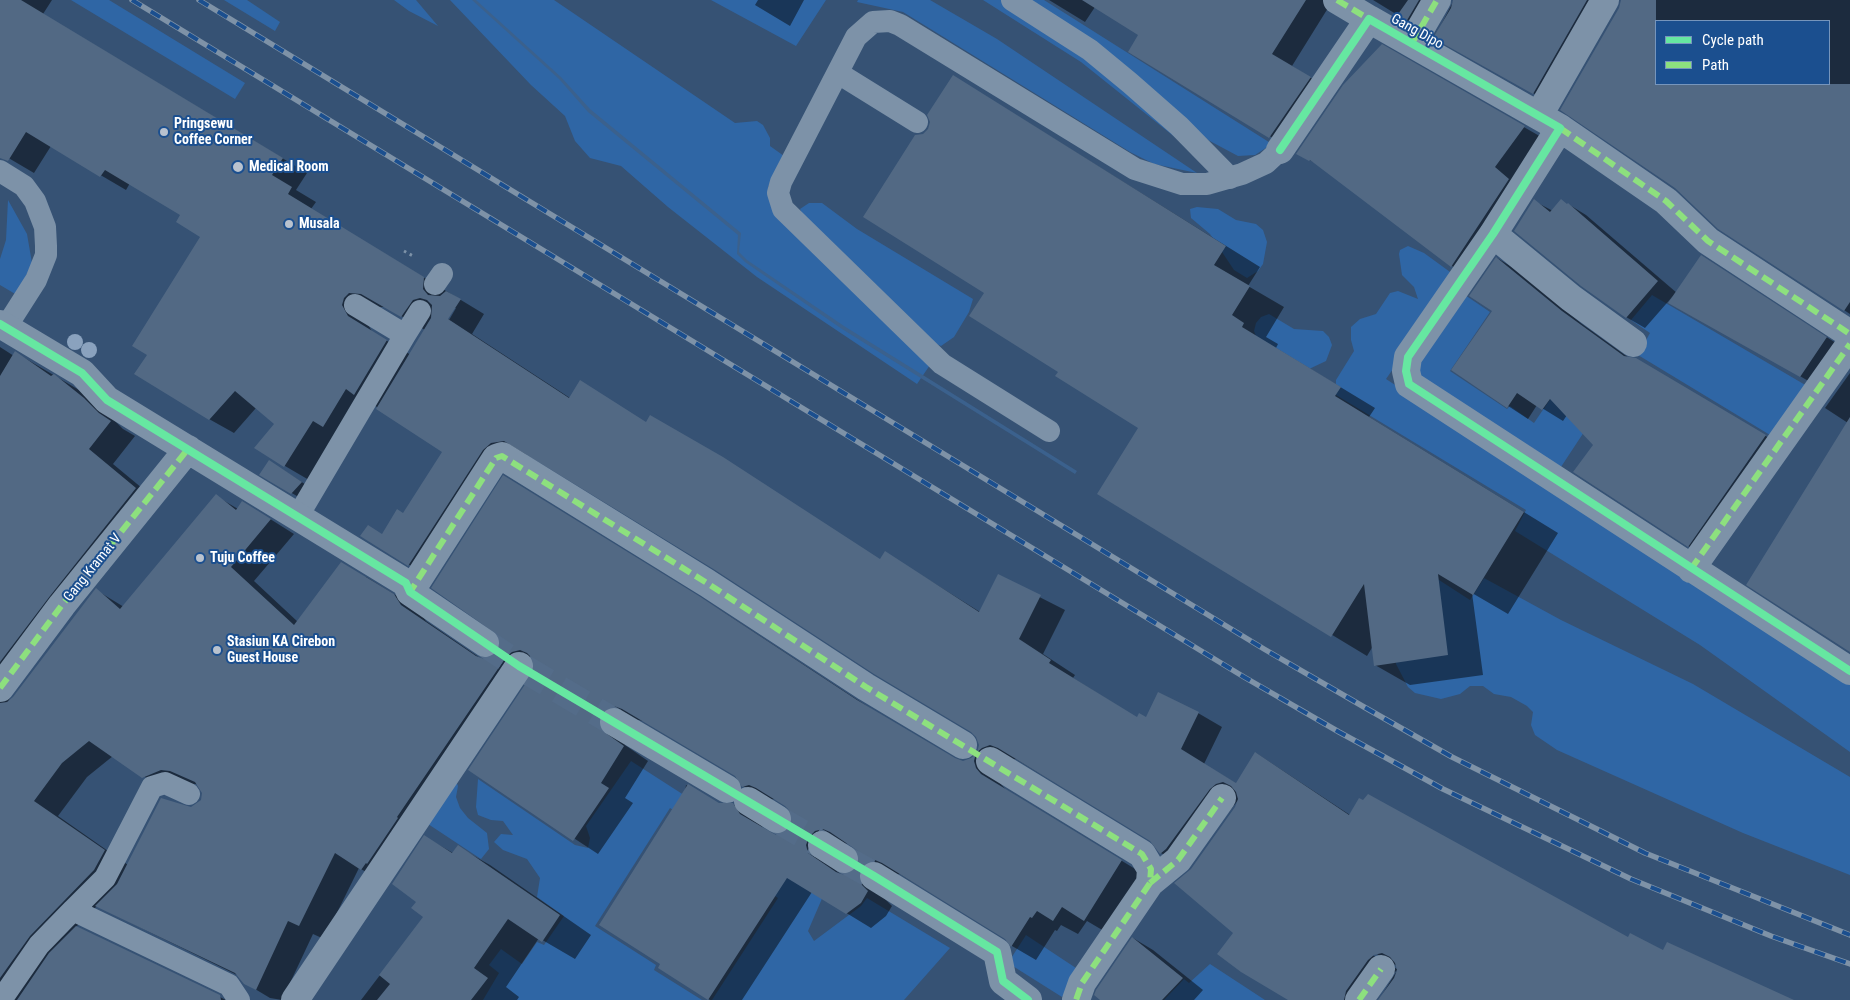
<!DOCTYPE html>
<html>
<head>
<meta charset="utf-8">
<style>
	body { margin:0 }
	#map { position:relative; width:1850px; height:1000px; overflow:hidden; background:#365274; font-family:"Roboto Condensed",sans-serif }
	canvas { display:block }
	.legend { position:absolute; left:1655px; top:20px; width:175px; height:65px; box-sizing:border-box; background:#1b4f8f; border:1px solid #7695bc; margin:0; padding:6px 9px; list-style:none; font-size:15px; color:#fff }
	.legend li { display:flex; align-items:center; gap:10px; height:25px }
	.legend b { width:25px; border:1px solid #7695bc }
</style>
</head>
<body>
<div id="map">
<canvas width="1850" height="1000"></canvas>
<ul class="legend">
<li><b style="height:6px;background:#66e7a1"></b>Cycle path</li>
<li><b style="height:6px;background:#8de07e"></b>Path</li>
</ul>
</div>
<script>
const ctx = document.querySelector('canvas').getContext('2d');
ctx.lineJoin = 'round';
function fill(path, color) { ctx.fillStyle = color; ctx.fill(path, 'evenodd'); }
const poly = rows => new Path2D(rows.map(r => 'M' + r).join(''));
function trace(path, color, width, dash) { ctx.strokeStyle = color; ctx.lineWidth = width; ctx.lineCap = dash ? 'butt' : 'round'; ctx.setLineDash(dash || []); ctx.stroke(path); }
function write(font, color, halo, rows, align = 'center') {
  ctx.font = font + ' "Roboto Condensed",sans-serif'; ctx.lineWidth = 4; ctx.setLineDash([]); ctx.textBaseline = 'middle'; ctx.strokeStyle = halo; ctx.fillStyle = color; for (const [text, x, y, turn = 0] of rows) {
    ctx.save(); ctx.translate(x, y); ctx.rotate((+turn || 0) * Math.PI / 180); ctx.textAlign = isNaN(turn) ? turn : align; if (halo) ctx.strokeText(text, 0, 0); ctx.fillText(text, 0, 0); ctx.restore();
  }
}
const green = poly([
	[71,0,109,0,245,83,235,99],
	[224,0,247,0,280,22,275,31],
	[394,0,416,0,438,26,409,11],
	[450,0,554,0,735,123,757,121,763,125,770,138,770,146,784,156,768,187,930,365,917,384,757,277,668,207,621,166,590,158,575,141,565,116,531,85],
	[711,0,826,0,796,46],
	[858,0,930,0,997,39,1197,173,1154,164,1130,152,903,12,857,2],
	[983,0,1003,0,1085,55,1196,154,1081,62],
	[1029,0,1044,0,1272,144,1255,155,1238,156,1208,140],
	[8,200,27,234,32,263,17,295,0,285,0,259,6,240],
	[809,203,822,203,857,229,973,299,969,312,954,337,941,346,928,340,803,216,800,209],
	[1197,207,1218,209,1236,220,1256,224,1263,230,1267,242,1263,264,1258,271,1247,278,1234,270,1210,234,1191,218,1190,209],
	[1408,246,1424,253,1457,277,1386,379,1850,683,1850,752,1700,645,1515,531,1526,510,1336,395,1336,380,1354,351,1351,340,1351,327,1360,319,1376,314,1390,293,1398,291,1418,299,1414,287,1402,275,1399,254,1400,250],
	[1462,293,1490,312,1450,371,1507,409,1510,406,1534,423,1572,367,1609,394,1557,473,1421,387,1415,361],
	[1652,295,1807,386,1775,438,1638,355,1650,333,1631,320],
	[1269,314,1294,329,1323,331,1329,337,1332,345,1326,361,1309,369,1257,339,1254,331,1256,323,1261,317],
	[1391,549,1470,600,1484,578,1561,620,1693,684,1850,777,1850,875,1743,833,1557,750,1535,735,1531,725,1533,712,1527,706,1511,697,1494,694,1483,686,1470,686,1460,694,1441,699,1415,693,1408,687,1396,664,1396,656,1404,641],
	[631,761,827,887,808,931,814,941,861,906,867,898,950,948,904,1000,712,1000,778,898,726,865,735,850,670,808,595,926,656,965,654,970,702,1000,483,1000,499,973,489,965,501,949,522,964,537,942,544,945,564,916,537,897,540,878,527,859,503,850,494,842,501,834,513,835,503,821,491,820,478,815,476,807,478,779,575,845,588,848,590,838,586,826],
	[455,779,458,786,456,797,460,808,468,818,487,833,489,849,481,859,425,822],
	[1026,935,1079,970,1062,997,1008,963],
	[1210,964,1265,1000,1164,1000,1184,979,1189,983]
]);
const water = poly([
	[472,0,476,0,561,77,590,109,741,233,739,252,747,260,844,326,1077,471,1075,474,842,329,745,262,737,254,738,235,588,112,559,79]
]);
const shadow = poly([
	[0,0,52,0,43,14,307,173,296,190,316,202,311,209,484,314,472,334,570,398,647,423,884,564,886,553,980,612,998,576,1065,610,1043,654,1075,675,1073,678,1137,718,1198,713,1222,727,1204,764,1237,784,1256,753,1350,815,1628,939,1791,1000,1379,1000,1398,969,1393,974,1376,1000,1290,1000,1235,933,1192,870,1236,808,1239,799,1186,867,1161,853,1151,840,1016,759,1008,761,1000,783,1006,790,1145,875,1109,934,1087,921,1078,934,1061,925,1057,931,1055,930,1036,960,1012,946,1006,938,900,874,892,876,884,898,892,906,886,916,871,928,812,892,742,1000,710,1000,660,968,686,785,720,804,733,804,757,819,764,829,776,836,784,834,791,828,794,820,792,811,786,805,775,799,768,800,743,786,736,775,647,722,639,720,631,722,623,737,625,745,648,761,625,798,633,803,598,854,470,770,533,675,536,666,386,883,359,868,324,939,313,934,282,1000,270,998,245,983,239,976,97,906,76,927,226,1000,0,1000,0,347,14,356,16,353,79,390,108,414,123,429,135,436,113,464,160,503,74,610,12,693,8,702,13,698,96,590,124,607,216,496,238,509,267,517,294,534,254,581,298,622,366,577,418,609,426,621,483,660,492,658,499,653,502,645,528,491,723,612,882,716,956,760,963,762,972,759,978,753,980,745,977,736,972,731,716,569,529,454,516,457,507,463,433,579,361,536,383,534,403,514,444,452,371,403,309,480,285,466,275,424,256,408,234,433,209,419,148,354,202,236,182,215,130,183,126,190,51,146,34,173,0,153],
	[374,307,386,307,425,330,411,355,372,332,366,320],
	[453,308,456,308,449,320,447,318],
	[113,756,168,792,186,784,196,784,201,787,203,792,202,800,128,865,58,816,87,777],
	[849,843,859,851,861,859,858,868,851,874,843,876,833,868,840,845],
	[1370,950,1397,966,1397,969,1369,953],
	[758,0,804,0,790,26,755,5],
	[1049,0,1333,0,1292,66,1330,90,1291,149,1130,51,1140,34,1095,7,1085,22],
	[1373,0,1448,0,1427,33],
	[1616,0,1554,105,1435,37,1454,0],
	[1622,0,1850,0,1850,314,1719,228,1620,8],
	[1656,21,1829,21,1829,84,1656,84],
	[1382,46,1543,138,1471,277,1452,266,1322,167,1298,153],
	[953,76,1260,267,1248,286,1284,307,1266,337,1278,344,1276,348,1375,408,1369,417,1558,533,1508,614,1472,593,1483,675,1410,685,1375,665,1373,646,1367,656,1099,494,1140,428,1059,372,986,293,923,135,929,130],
	[1534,201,1553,211,1568,204,1586,215,1677,293,1701,257,1850,352,1826,391,1670,302,1673,296,1645,328,1626,317],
	[1497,258,1517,270,1582,324,1629,358,1635,359,1786,448,1709,557,1688,546,1567,415,1563,421,1537,405,1528,419,1453,370,1494,311],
	[1850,373,1850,651,1848,423,1825,408],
	[280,468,311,488,302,499,261,475],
	[425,837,453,853,458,847,490,865,591,935,575,959,539,938,506,987,519,997,517,1000,361,1000,425,916,417,902],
	[1133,938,1153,950,1203,990,1194,1000,1102,1000]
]);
const building = poly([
	[0,0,21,0,283,158,272,175,292,187,288,194,424,277,423,289,428,295,440,296,446,291,461,299,448,319,569,398,580,380,646,422,650,415,723,457,880,559,885,551,979,612,998,574,1041,595,1019,639,1051,660,1049,663,1137,717,1139,713,1146,717,1158,692,1199,712,1181,749,1236,783,1255,752,1349,815,1359,798,1363,800,1368,794,1628,937,1630,933,1663,950,1667,942,1794,1000,1378,1000,1394,978,1397,970,1395,963,1390,957,1382,953,1374,955,1368,960,1346,991,1344,1000,1288,1000,1241,972,1217,954,1233,933,1174,883,1191,869,1235,807,1238,799,1236,792,1231,786,1223,782,1216,784,1210,789,1166,849,1160,854,1150,841,998,748,990,745,982,748,976,753,974,761,976,768,981,774,1122,860,1084,921,1062,907,1053,921,1037,911,1032,918,1030,917,1011,947,1005,939,882,863,875,860,867,862,861,867,858,875,860,883,868,891,861,903,846,914,787,878,708,1000,658,968,660,964,599,925,688,784,719,803,733,803,740,814,776,835,784,833,790,828,793,820,791,812,785,806,756,788,749,785,742,787,735,776,622,709,614,706,606,709,600,714,598,722,600,729,624,746,601,783,609,788,573,841,468,770,532,674,535,667,533,659,527,653,520,650,512,652,506,657,397,817,398,818,367,864,366,863,361,870,335,853,299,926,288,921,256,990,244,984,235,973,95,906,117,884,161,798,191,807,201,800,202,793,195,782,170,771,161,770,142,778,89,741,62,763,34,801,105,850,94,870,30,936,0,978,0,703,7,702,13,697,96,588,120,609,216,494,236,510,242,501,271,519,231,567,294,625,341,562,394,594,401,605,476,656,484,659,492,657,498,651,501,644,499,636,431,588,503,475,699,596,857,700,955,758,963,761,971,758,977,753,979,745,976,737,971,732,874,674,715,570,504,441,491,443,483,450,408,566,360,536,368,525,382,534,397,509,403,513,442,452,376,409,431,318,432,305,427,300,420,298,413,300,401,317,361,294,349,293,344,298,342,305,348,316,387,340,354,395,346,389,323,427,313,421,284,467,254,448,274,424,235,391,209,420,134,374,147,355,132,346,200,237,176,222,180,215,105,170,100,177,26,132,8,161,0,158],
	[823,829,830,832,858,851,860,860,857,867,852,873,844,875,836,872,808,853,806,845,809,837,815,831],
	[1082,0,1306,0,1272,54,1311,77,1269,138,1128,52,1138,35],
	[1408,0,1419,0,1406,22,1396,17],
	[1453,0,1587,0,1533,94,1433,38,1451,8],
	[1621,0,1656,0,1656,84,1850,84,1850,302,1844,311,1718,229,1675,188,1560,110,1619,8],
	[1382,44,1525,126,1495,167,1509,179,1451,267,1310,160,1309,161,1296,154,1343,85],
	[953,75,1226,246,1214,265,1250,286,1232,315,1244,323,1242,327,1341,387,1335,396,1524,512,1473,595,1438,574,1448,655,1374,666,1364,584,1331,637,1097,494,1138,428,1055,376,1058,372,969,316,984,293,863,217,915,135,923,134,928,129,930,122,927,115],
	[1534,199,1550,212,1561,199,1567,204,1568,203,1658,281,1626,318,1581,286,1514,231],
	[1701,255,1827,337,1800,377,1668,303],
	[1496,257,1562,311,1624,356,1636,358,1766,435,1688,547,1573,472,1593,445,1550,399,1542,410,1517,393,1507,408,1451,370,1492,311,1469,296],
	[15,351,51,376,54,374,84,398,99,413,111,421,89,449,136,488,50,596,0,662,0,376],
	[1850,417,1850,652,1746,585],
	[269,460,302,482,291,494,259,475],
	[424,835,452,853,458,845,560,915,542,942,508,919,474,968,488,978,471,1000,377,1000,390,984,379,975,423,917,411,908,416,902,392,884],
	[76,926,220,995,221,1000,17,1000,49,953],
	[1132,937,1183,978,1162,1000,1100,1000,1094,995,1096,990]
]);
const streetTunnel = poly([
	[485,643,506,657],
	[523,668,614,722],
	[777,819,822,845],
	[844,859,874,876]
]);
const path = poly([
	[404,251,415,257]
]);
const lane = poly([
	[1012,0,1090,50,1130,83,1179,126,1230,178],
	[838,73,917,122],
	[0,171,24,186,35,201,45,227,46,246,46,255,36,280,6,327],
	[435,284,442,274],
	[405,335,420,311],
	[1049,431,942,364,783,209,778,193,781,182,856,37,873,22,890,21,900,25,1135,169,1182,184,1207,184,1242,174,1266,163,1280,150],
	[298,516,405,335,355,305],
	[73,910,105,878,152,787,165,783,189,794],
	[1,1000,39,945,73,910,229,985,239,1000]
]);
const street = poly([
	[1337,0,1369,19],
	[1412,43,1437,0],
	[1539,115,1605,0],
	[1560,128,1666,201,1708,241,1850,334],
	[1280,150,1369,19,1560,128,1493,234,1408,357,1406,371,1409,384,1850,671],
	[1493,234,1571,298,1633,343],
	[0,324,82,373,107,400,406,583,410,592,485,643],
	[1691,569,1850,344],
	[410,592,496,458,502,456,707,583,866,687,963,745],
	[0,688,62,605,188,449],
	[614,722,727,789],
	[990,761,1142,854,1151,869,1150,883,1082,983,1076,1000],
	[748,801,777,819],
	[822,845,844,859],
	[874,876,997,952,1003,981,1028,1000],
	[1150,883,1178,860,1222,798],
	[295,1000,519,666],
	[1359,1000,1381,969]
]);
const rail = poly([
	[132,0,1244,677,1339,732,1443,789,1631,879,1771,936,1850,964],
	[199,0,1264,649,1364,707,1452,757,1645,853,1850,935]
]);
const quiet = poly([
	[1337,0,1369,19],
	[1412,43,1437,0],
	[1560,128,1666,201,1708,241,1850,334],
	[1691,569,1850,344],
	[412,594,410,592,496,458,502,456,707,583,866,687,1142,854,1151,869,1150,883,1082,983,1076,1000],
	[0,688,62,605,188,449],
	[1150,883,1178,860,1222,798],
	[1359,1000,1381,969]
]);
const cycleway = poly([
	[1280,150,1369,19,1560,128,1493,234,1408,357,1406,371,1409,384,1850,671],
	[0,324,82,373,107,400,406,583,410,592,519,666,874,876,997,952,1003,981,1028,1000]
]);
const trees = [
	[75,342],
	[89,350]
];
const markers = [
	[164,132,5,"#b9c2ce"],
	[238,167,6,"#b9c2ce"],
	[289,224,5,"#b9c2ce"],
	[200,558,5,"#b9c2ce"],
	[217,650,5,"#b9c2ce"]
];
const streetNames = [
	["Gang Dipo",1417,32,29],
	["Gang Kramat V",93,568,-51]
];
const poiNames = [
	["Pringsewu",174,124],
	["Coffee Corner",174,140],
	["Medical Room",249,167],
	["Musala",299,224],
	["Tuju Coffee",210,558],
	["Stasiun KA Cirebon",227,642],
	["Guest House",227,658]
];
fill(green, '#2f66a5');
fill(water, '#3b618d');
fill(shadow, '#0007');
fill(building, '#526984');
trace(streetTunnel, '#546c89', 28, [28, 14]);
trace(path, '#7d92a8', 3, [2.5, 4]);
trace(lane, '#7d92a8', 22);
trace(street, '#7d92a8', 28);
trace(rail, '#7e92a7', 5.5);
trace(rail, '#1b4f8f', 4, [11]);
trace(quiet, '#8de07e', 6, [12, 6]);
trace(cycleway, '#66e7a1', 8);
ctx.fillStyle = '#8aa2be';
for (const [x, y] of trees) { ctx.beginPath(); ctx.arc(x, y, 8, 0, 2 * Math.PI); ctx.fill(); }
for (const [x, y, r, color] of markers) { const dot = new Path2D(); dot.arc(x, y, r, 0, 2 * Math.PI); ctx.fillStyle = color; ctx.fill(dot); trace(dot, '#1b4f8f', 2); }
write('14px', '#fff', '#1b4f8f', streetNames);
write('bold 14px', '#fff', '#1b4f8f', poiNames, 'left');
</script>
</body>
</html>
